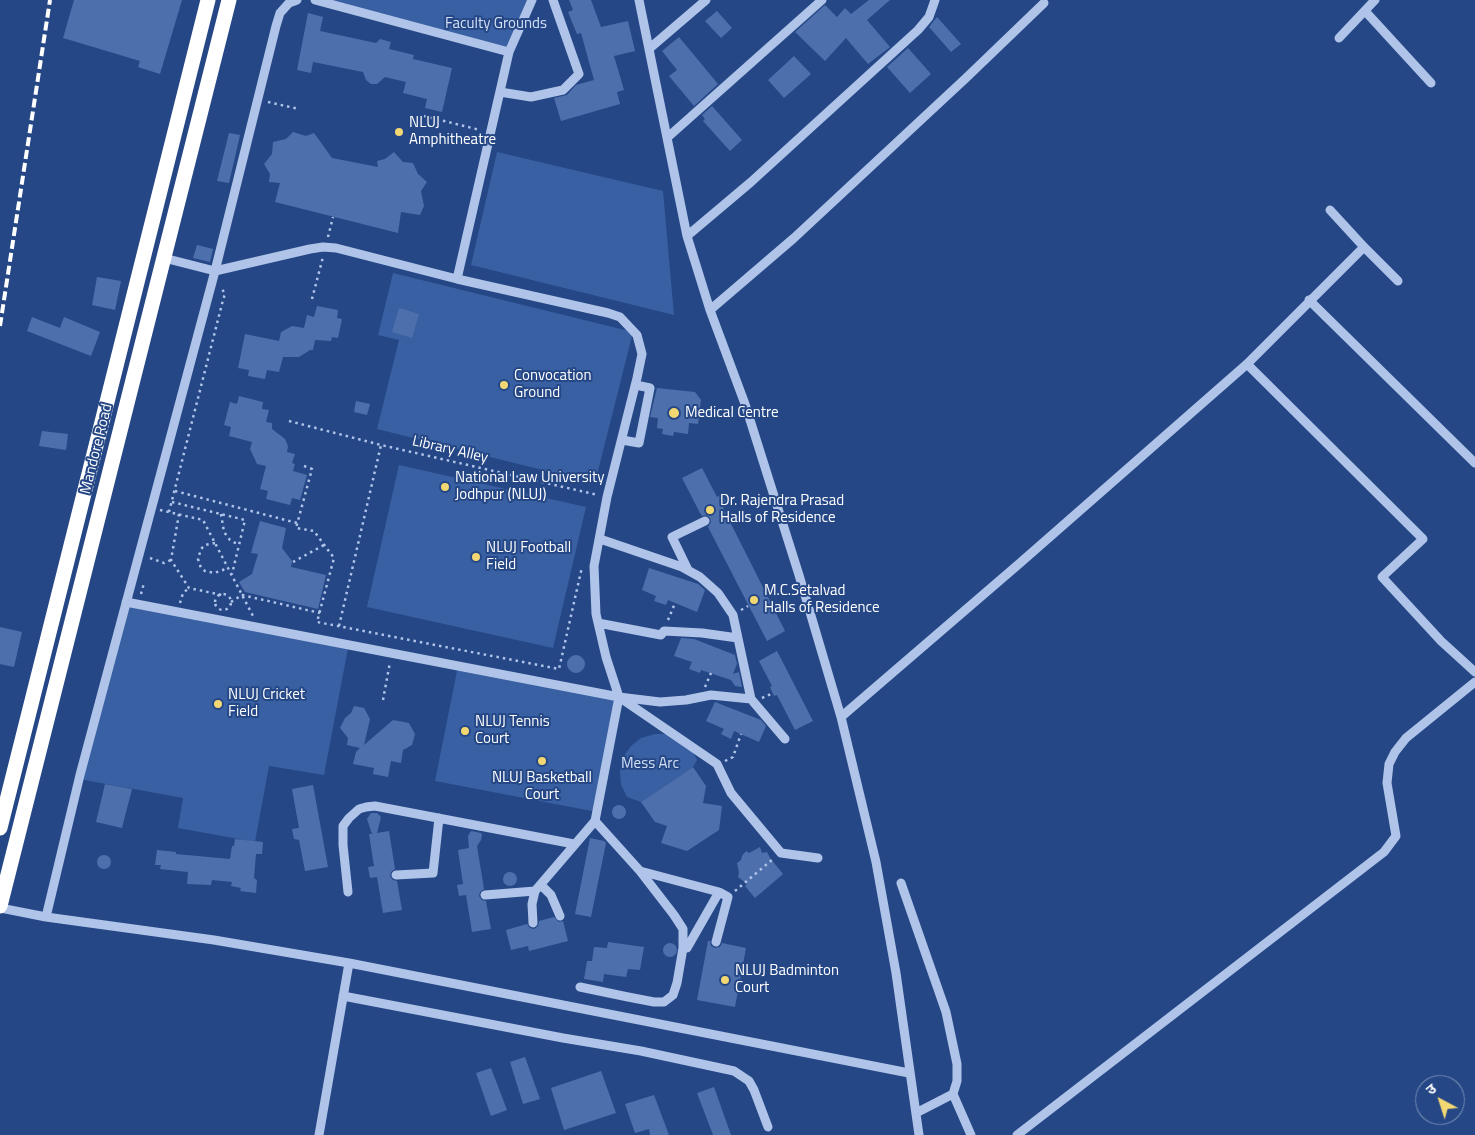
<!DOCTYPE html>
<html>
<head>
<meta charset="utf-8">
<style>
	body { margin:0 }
	#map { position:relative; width:1475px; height:1135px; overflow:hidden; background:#254786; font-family:"Titillium Web","Noto Sans Devanagari",sans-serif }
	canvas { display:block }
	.north { position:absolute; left:1415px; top:1075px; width:50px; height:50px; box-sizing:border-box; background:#254786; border:1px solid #7c91b6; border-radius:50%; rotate:320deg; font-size:14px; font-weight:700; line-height:20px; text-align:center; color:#fff }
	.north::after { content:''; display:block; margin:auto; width:18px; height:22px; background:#f2d773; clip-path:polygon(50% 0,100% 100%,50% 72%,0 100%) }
</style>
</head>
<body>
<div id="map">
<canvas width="1475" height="1135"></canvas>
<div class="north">उ</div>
</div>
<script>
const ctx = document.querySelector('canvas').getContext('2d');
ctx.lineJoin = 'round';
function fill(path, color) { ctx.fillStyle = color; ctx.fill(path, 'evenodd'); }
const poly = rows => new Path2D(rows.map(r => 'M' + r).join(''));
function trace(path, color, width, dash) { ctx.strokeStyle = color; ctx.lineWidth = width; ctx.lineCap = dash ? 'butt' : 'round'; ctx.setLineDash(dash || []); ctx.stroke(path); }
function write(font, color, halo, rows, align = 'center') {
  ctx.font = font + ' "Titillium Web",sans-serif'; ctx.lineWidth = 4; ctx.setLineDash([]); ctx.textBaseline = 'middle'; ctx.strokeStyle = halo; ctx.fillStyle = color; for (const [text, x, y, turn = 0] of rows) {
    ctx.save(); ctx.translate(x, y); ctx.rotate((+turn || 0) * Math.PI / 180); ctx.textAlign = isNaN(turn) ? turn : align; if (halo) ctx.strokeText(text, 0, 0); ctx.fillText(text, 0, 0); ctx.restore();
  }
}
const green = poly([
	[315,0,532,0,509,52],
	[497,152,663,191,674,315,471,265],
	[393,273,633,332,595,483,377,429,399,340,378,335],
	[399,465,586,507,553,648,367,607],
	[126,602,349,643,324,775,269,766,255,842,178,828,183,798,79,779],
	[458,666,619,697,597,812,435,781],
	[655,734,668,734,691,748,697,760,693,767,641,802,627,797,621,785,620,771,623,757,631,746,641,738]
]);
const building = poly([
	[74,0,182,0,160,74,138,67,140,61,63,38],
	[569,0,591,0,601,27,628,21,635,51,614,56,624,90,617,92,620,104,561,121,554,98,567,95,576,85,594,80,581,33,577,34,568,12,573,10],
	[869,0,890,0,867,20,890,47,868,64,846,38,825,61,795,32,825,5,837,17,845,8,851,14],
	[717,11,732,28,721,38,705,21],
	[308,13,323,17,320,31,376,43,380,39,391,42,389,49,414,55,413,59,452,68,442,112,425,108,427,99,403,93,406,82,385,77,377,84,371,84,366,80,363,72,313,62,311,73,297,70],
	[937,17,961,44,951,52,929,27],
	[679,37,718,84,694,106,669,76,677,70,662,51],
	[908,48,931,74,910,93,887,67],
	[794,56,811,74,784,98,768,80],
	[712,106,742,140,730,151,703,121,705,119,702,115],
	[293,132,306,136,314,133,332,158,378,167,377,161,385,159,394,152,403,162,413,163,418,174,427,182,421,191,424,206,420,215,401,212,398,233,275,202,280,183,269,182,270,174,264,164,272,154,273,142,286,139],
	[229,133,240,135,229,183,217,181],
	[197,245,213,249,210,262,193,258],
	[97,277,121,281,115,310,92,305],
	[317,306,338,310,337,318,342,319,338,338,332,337,331,341,315,340,313,350,310,350,299,357,283,357,279,372,267,370,265,379,248,376,249,370,238,368,245,334,279,341,281,332,292,326,304,328,307,315,314,317],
	[399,308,419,314,412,338,392,332],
	[32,317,60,328,64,317,100,332,91,356,27,331],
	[657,388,695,392,701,400,698,424,689,423,688,434,674,432,673,436,662,434,663,429,657,428,658,418,650,417],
	[239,396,263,402,262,409,269,410,266,422,272,423,272,429,285,439,288,446,287,452,295,454,292,463,295,464,293,471,307,475,300,500,292,498,290,505,266,499,268,491,260,489,266,466,257,464,250,449,252,442,229,436,231,427,224,425,230,402,237,404],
	[356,401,370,404,367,415,354,412],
	[42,431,68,434,66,450,39,446],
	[702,468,717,497,722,494,728,505,723,508,785,631,767,641,708,527,711,522,710,518,706,515,702,516,700,513,682,478],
	[260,521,286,528,282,548,292,561,291,567,326,575,318,609,245,592,239,582,252,574,258,554,251,553],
	[649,568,698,584,705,590,697,612,668,600,666,605,654,601,656,596,642,590],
	[0,627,22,632,14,667,0,664],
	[681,638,694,639,735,655,737,664,733,674,739,672,742,687,735,686,731,680,701,670,700,673,689,669,692,662,674,656],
	[777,651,813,721,795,730,777,695,774,696,770,687,772,686,759,661],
	'567 664a9 9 0 1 1 18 0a9 9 0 1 1-18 0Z',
	[715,702,761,720,766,726,759,742,734,731,731,739,721,734,724,729,706,721],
	[354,706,364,708,370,719,364,745,393,720,409,723,415,734,412,745,403,750,401,763,391,761,388,777,373,774,374,768,353,764,356,752,360,748,347,745,348,738,340,728,345,718,351,713],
	[693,767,706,786,703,803,722,806,719,830,687,851,661,843,667,826,655,822,641,802],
	[105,784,132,789,122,828,96,822],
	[313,785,328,867,305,871,299,840,294,839,292,829,299,828,292,789],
	'612 812a7 7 0 1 1 14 0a7 7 0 1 1-14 0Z',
	[371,813,377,813,381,817,377,833,389,831,395,869,391,872,390,876,393,880,397,881,402,910,383,913,377,877,370,878,368,867,374,866,369,834,372,834,367,819],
	[471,831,481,833,482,835,481,840,477,846,484,889,480,892,479,896,482,900,486,901,491,929,472,932,466,895,459,896,457,885,463,884,458,850,469,848,468,836],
	[590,838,604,841,606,843,591,917,575,914],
	[235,839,263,842,262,854,256,854,254,878,257,880,256,893,240,891,241,888,231,886,232,882,212,880,211,885,187,884,188,872,160,869,161,865,155,865,157,850,176,852,176,854,230,859,232,846,234,846],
	[760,847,762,853,767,852,770,858,783,874,755,898,745,886,747,884,738,877,739,873,737,863,741,860,742,856,746,851,749,853],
	'97 862a7 7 0 1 1 14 0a7 7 0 1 1-14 0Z',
	'503 879a7 7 0 1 1 14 0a7 7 0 1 1-14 0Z',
	[554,917,559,922,563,921,568,941,529,951,528,946,511,950,506,930,527,924,530,928,534,929,538,926,539,921],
	[708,941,710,941,711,946,715,948,720,947,722,943,746,948,735,1007,697,1000],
	[608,942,644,947,640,970,628,969,626,977,604,974,603,982,584,979,587,961,592,961,594,947,607,948],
	'663 950a7 7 0 1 1 14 0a7 7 0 1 1-14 0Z',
	[525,1057,540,1099,523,1104,510,1062],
	[491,1068,507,1110,491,1116,476,1073],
	[601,1071,616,1113,564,1130,551,1088],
	[714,1087,731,1135,713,1135,697,1093],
	[654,1095,669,1135,650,1135,649,1129,635,1133,625,1104]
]);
const path = poly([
	[268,102,299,109],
	[424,116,480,130],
	[328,237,333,217],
	[312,299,323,257],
	[289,421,381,445,598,495],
	[304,466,312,469,296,528,314,531,334,558,317,622,559,669,582,567],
	[175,491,297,523],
	[172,502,245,520,232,574],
	[160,510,203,520,253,616],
	[169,512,223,300,225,294,222,289],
	[179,514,171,560,189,588,222,595],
	[221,514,224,532,230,540,239,545],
	[215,543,205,545,201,549,198,559,201,568,205,571,214,573,223,570,227,566],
	[150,558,164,563,171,560],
	[293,562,324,545],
	[141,594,144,583],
	'215 602a8 8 0 1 1 16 0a8 8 0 1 1-16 0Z',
	[231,602,242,595,320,613],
	[180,603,183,593,189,588],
	[741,610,748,606],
	[668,620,675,603],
	[339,626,381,445],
	[705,687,711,673],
	[762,698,773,693],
	[383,700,390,662],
	[725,761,733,757,741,734],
	[735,891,773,859]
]);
const minor = poly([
	[315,0,509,52],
	[639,0,687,236,710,310,745,404,799,575,841,717,876,862,896,973,919,1135],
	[1365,11,1431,83],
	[1339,38,1375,0],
	[650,48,706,0],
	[500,92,531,97,563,90,579,74,553,0],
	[668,137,822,0],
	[687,236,751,182,918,30,929,17,935,0],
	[1364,247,1398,281],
	[164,258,215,271,310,249,323,247,336,248,457,279,608,313,620,317,637,335,642,354,637,378,607,497,594,566,596,614,606,657,619,697,717,764,731,793,781,853,818,858],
	[457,279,509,52,532,0],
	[1309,300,1475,463],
	[710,310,794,238,966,78,1044,3],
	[1247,364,1423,539,1382,577,1441,641,1475,672],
	[622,440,639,443,650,388,636,385],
	[600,539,682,567,700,577,718,593,733,615,751,699,785,739],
	[688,570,672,537,705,521],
	[126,602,619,697,660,702,686,700,711,695,751,699],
	[598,623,661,635,664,631,702,633,738,638],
	[841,717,1020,563,1247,364,1364,247,1330,210],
	[640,871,719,892,687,948,683,948],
	[396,875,433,873,439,818],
	[901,883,946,1012,957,1064,957,1081,953,1094],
	[541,885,551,895,560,916],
	[348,892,343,845,343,826,349,818,359,809,366,807,375,806,574,844],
	[485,895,535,891,595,821],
	[0,908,46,917,214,940,349,963,909,1073],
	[46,917,80,775,215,271,276,26,280,13,289,3,297,0],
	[533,923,532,904,535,891],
	[716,942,728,897,719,892],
	[580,987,628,997,654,1002,664,1002,673,995,677,983,683,948,683,929,674,915,640,871,595,821,619,697],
	[343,996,563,1038,641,1051,734,1071,749,1081,754,1090,768,1127],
	[916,1113,953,1094,971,1135],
	[319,1135,349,963],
	[1017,1135,1384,852,1396,836,1387,783,1389,764,1395,752,1406,738,1475,682]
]);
const highway = poly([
	[0,828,208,0],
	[0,906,229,0]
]);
const rail = poly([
	[0,326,50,0]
]);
const markers = [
	[399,132,5,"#f2d773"],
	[504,385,5,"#f2d773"],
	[674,413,6,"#f2d773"],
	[445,487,5,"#f2d773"],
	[710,510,5,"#f2d773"],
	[476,557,5,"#f2d773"],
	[754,600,5,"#f2d773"],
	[218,704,5,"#f2d773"],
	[465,731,5,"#f2d773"],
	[542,761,5,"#f2d773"],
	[725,980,5,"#f2d773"]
];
const parkNames = [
	["Faculty Grounds",496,24],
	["Mess Arc",650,764]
];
const poiNames = [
	["NLUJ",409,123],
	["Amphitheatre",409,140],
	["Convocation",514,376],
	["Ground",514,393],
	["Medical Centre",685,413],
	["National Law University",455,478],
	["Jodhpur (NLUJ)",455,495],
	["Dr. Rajendra Prasad",720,501],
	["Halls of Residence",720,518],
	["NLUJ Football",486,548],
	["Field",486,565],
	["M.C.Setalvad",764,591],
	["Halls of Residence",764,608],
	["NLUJ Cricket",228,695],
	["Field",228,712],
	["NLUJ Tennis",475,722],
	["Court",475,739],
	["NLUJ Basketball",542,778,"center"],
	["Court",542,795,"center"],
	["NLUJ Badminton",735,971],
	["Court",735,988]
];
const streetNames = [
	["Mandore Road",97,449,-76],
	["Library Alley",450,450,13]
];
fill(green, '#3960a2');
fill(building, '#4d70ad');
trace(path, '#afc4e8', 2.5, [2.5, 4]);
trace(minor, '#afc4e8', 9);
trace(highway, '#fff', 15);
trace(rail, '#fff', 4, [9, 4]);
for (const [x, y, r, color] of markers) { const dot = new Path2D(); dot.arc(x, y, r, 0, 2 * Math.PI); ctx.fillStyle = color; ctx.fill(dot); trace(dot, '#254786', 2); }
write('15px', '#d3e0f6', '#254786', parkNames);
write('15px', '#fff', '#254786', poiNames, 'left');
write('15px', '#fff', '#254786', streetNames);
</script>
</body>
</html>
